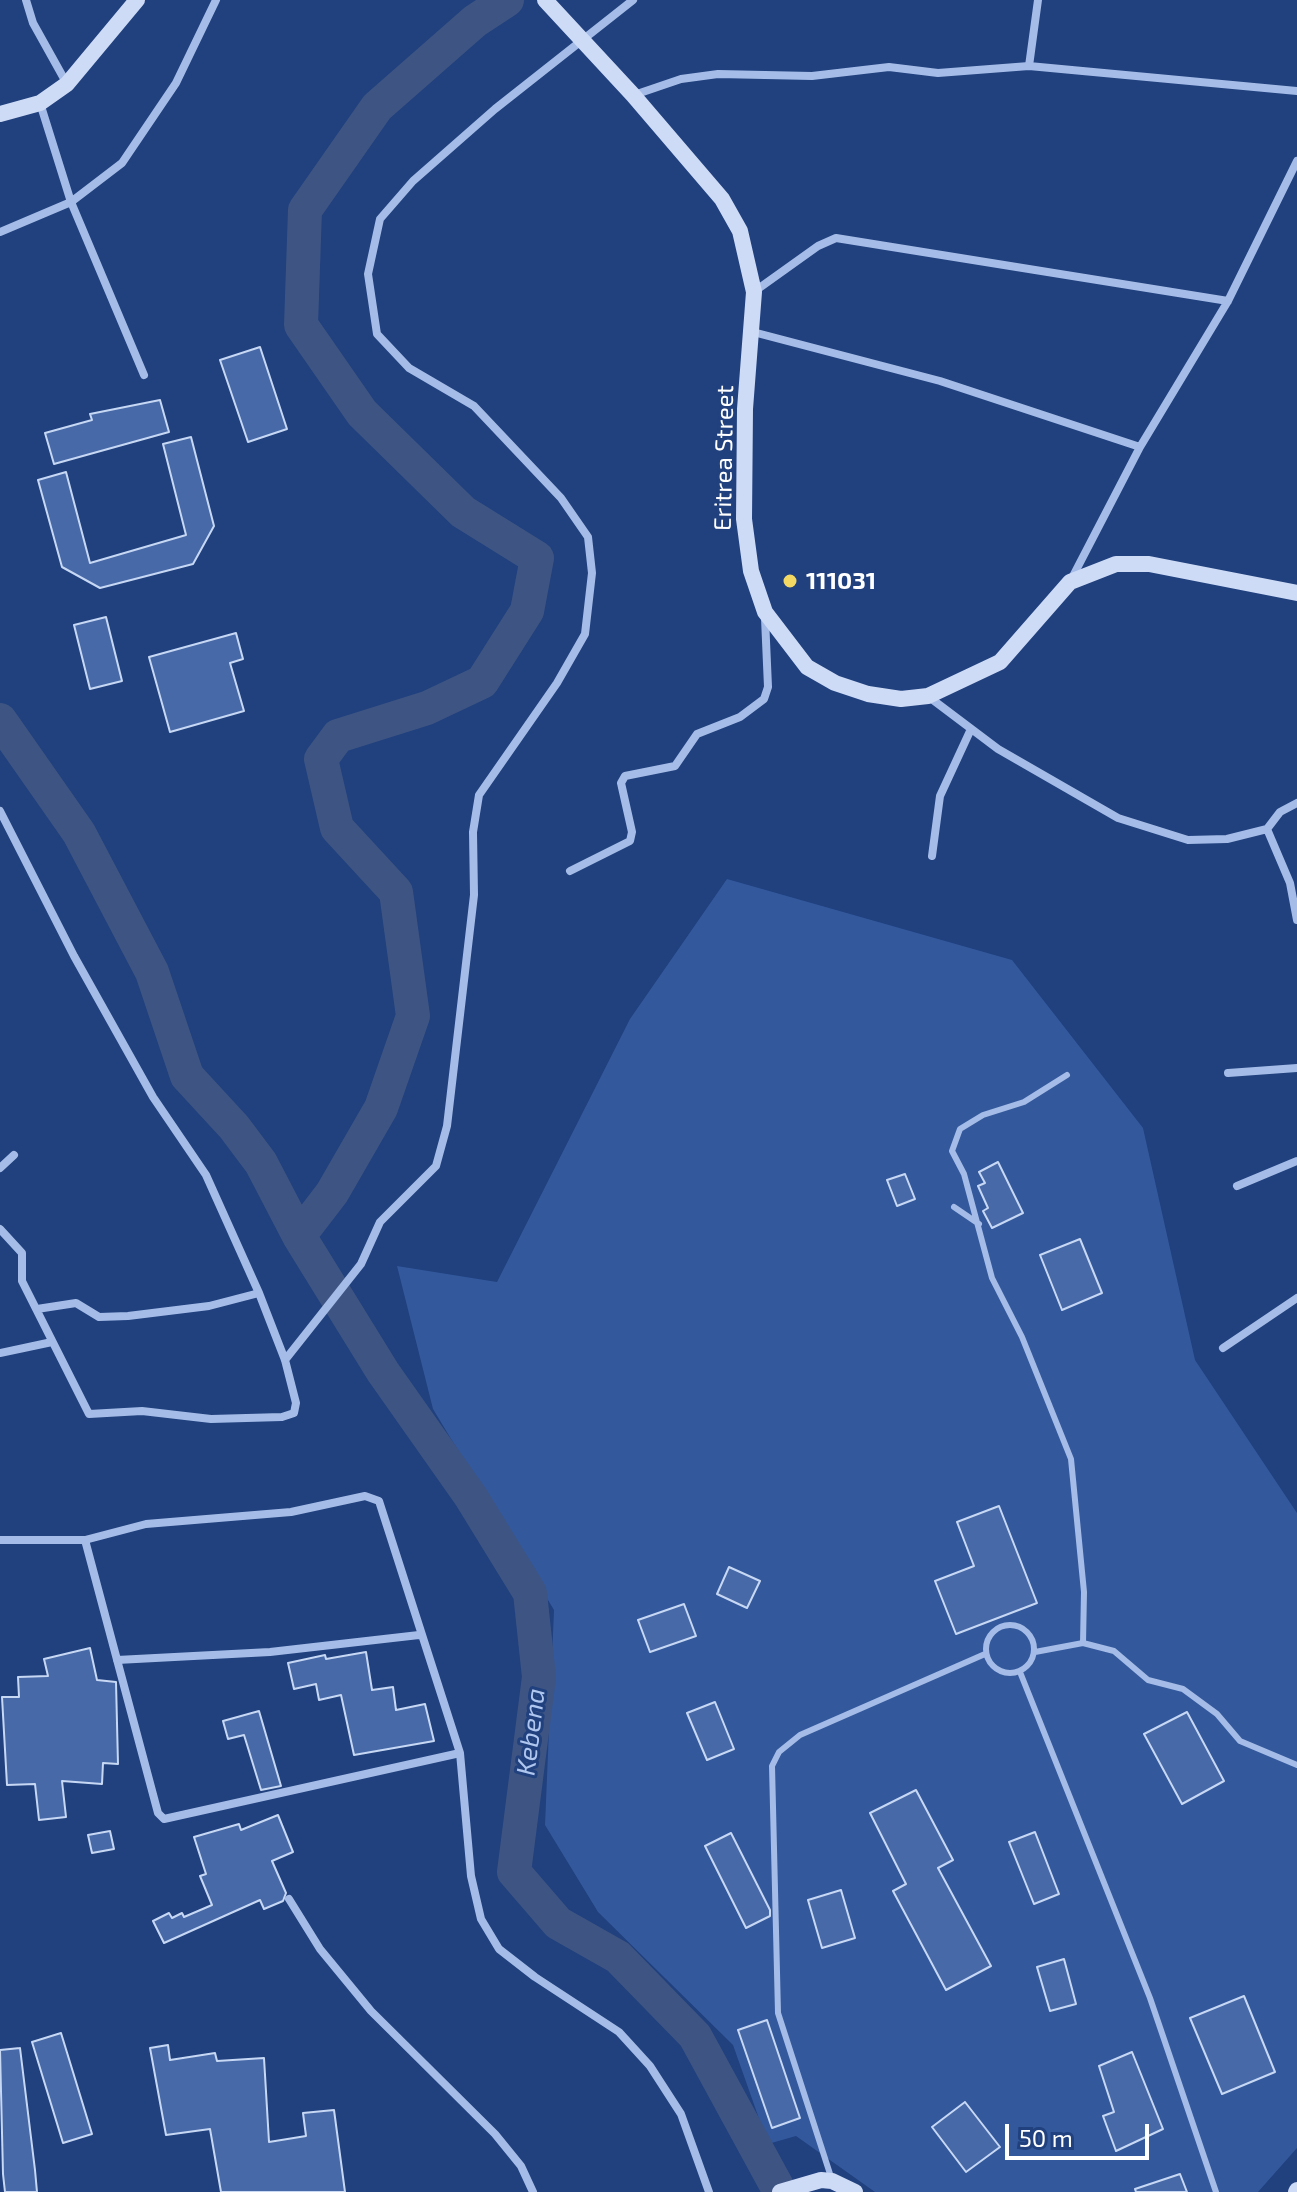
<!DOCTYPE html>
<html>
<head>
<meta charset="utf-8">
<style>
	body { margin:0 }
	#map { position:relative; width:1297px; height:2192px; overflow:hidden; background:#20407e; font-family:"Exo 2",sans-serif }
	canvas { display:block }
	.scale { position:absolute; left:1005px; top:2124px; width:144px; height:36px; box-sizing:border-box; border:4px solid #fff; border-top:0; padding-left:10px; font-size:24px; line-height:28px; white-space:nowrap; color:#fff; -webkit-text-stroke:6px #20407e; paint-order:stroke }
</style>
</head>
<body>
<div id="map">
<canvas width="1297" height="2192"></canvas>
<div class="scale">50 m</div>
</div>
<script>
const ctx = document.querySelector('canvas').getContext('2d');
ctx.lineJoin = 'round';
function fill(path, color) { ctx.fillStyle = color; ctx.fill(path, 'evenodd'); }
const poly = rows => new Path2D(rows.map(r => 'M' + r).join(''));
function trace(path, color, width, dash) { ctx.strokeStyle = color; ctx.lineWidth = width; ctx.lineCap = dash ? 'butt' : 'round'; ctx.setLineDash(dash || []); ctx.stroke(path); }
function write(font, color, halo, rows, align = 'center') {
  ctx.font = font + ' "Exo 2",sans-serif'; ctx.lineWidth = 6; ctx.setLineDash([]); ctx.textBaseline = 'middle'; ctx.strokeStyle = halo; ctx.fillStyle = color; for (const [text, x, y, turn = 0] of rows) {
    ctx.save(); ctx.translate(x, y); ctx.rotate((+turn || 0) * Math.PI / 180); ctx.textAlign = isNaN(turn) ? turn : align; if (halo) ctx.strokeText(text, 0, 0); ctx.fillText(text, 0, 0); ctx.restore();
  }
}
const green = poly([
	[727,879,1012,960,1143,1128,1195,1360,1297,1513,1297,2148,1258,2192,875,2192,796,2136,768,2144,733,2045,598,1912,545,1825,554,1610,433,1409,397,1266,497,1282,630,1019]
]);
const river = poly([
	[0,720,79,833,152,972,187,1076,234,1127,261,1163,299,1236,383,1372,471,1497,530,1593,539,1677,514,1872,558,1923,618,1957,695,2036,780,2192],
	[299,1236,332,1193,381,1108,413,1016,396,892,337,828,321,759,338,736,427,708,482,682,527,611,537,558,463,512,362,413,301,325,305,210,377,107,475,21,507,0]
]);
const building = poly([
	[260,347,287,429,248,442,220,360,260,347],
	[160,400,169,432,54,464,45,433,92,420,90,414,160,400],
	[191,437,214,526,193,564,100,588,62,567,38,480,66,472,90,563,186,535,163,444,191,437],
	[106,617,122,681,90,689,74,625,106,617],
	[236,633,243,659,230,663,244,711,170,732,149,657,236,633],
	[998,1162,1023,1213,992,1228,983,1211,988,1208,978,1186,985,1183,979,1172,998,1162],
	[905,1174,915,1199,897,1206,887,1180,905,1174],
	[1080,1239,1102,1293,1062,1310,1040,1255,1080,1239],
	[999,1506,1037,1603,956,1634,935,1581,974,1566,957,1522,999,1506],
	[729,1567,760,1581,747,1608,717,1594,729,1567],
	[684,1604,696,1636,650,1652,638,1620,684,1604],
	[90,1648,97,1680,116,1682,118,1764,103,1763,102,1784,62,1781,66,1817,39,1820,35,1784,7,1785,2,1697,19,1697,18,1677,48,1676,44,1659,90,1648],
	[366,1652,372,1690,393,1687,396,1710,425,1704,434,1741,354,1755,341,1695,319,1700,316,1684,294,1689,288,1663,325,1655,326,1659,366,1652],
	[715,1702,734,1749,707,1760,687,1713,715,1702],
	[259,1711,281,1786,261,1790,244,1735,228,1739,223,1721,259,1711],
	[1187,1712,1224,1781,1182,1804,1144,1734,1187,1712],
	[916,1790,953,1860,938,1868,991,1966,946,1990,893,1891,906,1884,870,1813,916,1790],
	[278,1815,293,1852,272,1861,286,1893,283,1901,264,1909,260,1900,164,1943,153,1921,169,1913,172,1918,182,1913,184,1917,212,1905,200,1876,206,1874,194,1837,239,1824,241,1830,278,1815],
	[110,1831,114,1849,92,1853,88,1835,110,1831],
	[1035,1832,1059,1894,1034,1904,1009,1842,1035,1832],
	[731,1833,770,1910,770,1916,746,1928,705,1846,731,1833],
	[841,1890,855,1938,822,1948,808,1900,841,1890],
	[1064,1959,1076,2004,1050,2011,1037,1967,1064,1959],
	[1244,1996,1275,2072,1222,2094,1190,2018,1244,1996],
	[767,2020,800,2118,772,2128,738,2030,767,2020],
	[61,2033,92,2134,63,2143,32,2042,61,2033],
	[168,2045,170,2060,215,2053,217,2061,264,2058,269,2142,306,2136,303,2113,334,2110,345,2192,221,2192,210,2129,166,2135,150,2048,168,2045],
	[20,2048,35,2170,37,2192,5,2192,3,2174,0,2050,20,2048],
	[1132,2052,1163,2129,1116,2151,1103,2116,1114,2112,1099,2066,1132,2052],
	[965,2102,1000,2147,966,2172,932,2127,965,2102],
	[1180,2174,1187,2192,1136,2192,1135,2189,1180,2174]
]);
const lane = poly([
	[1067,1075,1024,1102,983,1115,960,1129,952,1151,964,1174,992,1278,1022,1337,1071,1459,1084,1592,1083,1643],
	[954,1207,979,1224],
	'986 1649a24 24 0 1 1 48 0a24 24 0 1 1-48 0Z',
	[1035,1652,1083,1643,1114,1651,1148,1680,1183,1689,1217,1714,1240,1741,1297,1765],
	[1020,1672,1150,1998,1216,2192],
	[831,2177,778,2013,772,1766,779,1752,800,1735,985,1654]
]);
const street = poly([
	[26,0,33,23,67,84],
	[1029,66,1038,0],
	[634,95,681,79,718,74,812,76,889,67,938,73,1029,66,1297,91],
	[40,103,71,202,144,375],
	[0,232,71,202,122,163,176,83,216,0],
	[755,291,818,246,836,238,1228,301],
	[753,332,940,381,1140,447],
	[1072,578,1140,447,1228,301,1297,161],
	[929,697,998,749,1118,818,1188,840,1227,839,1267,829,1280,812,1297,803],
	[0,811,74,956,153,1097,206,1175,259,1293],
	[1267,829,1290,883,1297,920],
	[932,856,940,796,971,729],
	[570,871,630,841,632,832,621,783,625,776,675,766,697,734,740,717,764,699,768,687,765,618],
	[1228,1073,1297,1068],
	[0,1168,14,1155],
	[1237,1186,1297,1161],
	[0,1229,22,1253,22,1281,89,1414,142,1411,211,1419,282,1417,294,1413,296,1403,285,1360,259,1293,209,1306,128,1316,99,1317,76,1303,37,1309],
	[1223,1348,1297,1298],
	[0,1353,52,1342],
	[285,1360,361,1264,380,1222,436,1166,447,1126,474,895,473,832,479,795,557,683,585,634,592,573,588,537,561,498,474,406,409,368,377,334,368,274,380,219,413,181,495,109,633,0],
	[0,1540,85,1540,146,1524,291,1512,365,1496,379,1501,460,1753,471,1876,481,1919,499,1949,535,1977,619,2032,650,2066,681,2114,709,2192],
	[85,1540,158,1813,164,1819,460,1753],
	[117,1660,270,1652,419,1635],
	[289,1899,320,1949,371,2011,495,2134,521,2166,533,2192]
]);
const secondary = poly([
	[545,0,633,95,722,199,740,231,754,292,745,409,744,519,751,571,765,612,807,667,835,683,868,694,901,699,928,696,1000,662,1070,582,1116,564,1149,564,1297,593],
	[0,114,40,103,67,84,137,0],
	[780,2192,821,2180,832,2181,855,2192],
	[1296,2192,1297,2190]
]);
const markers = [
	[790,581,8,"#f4d864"]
];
const streetNames = [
	["Eritrea Street",724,458,-89]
];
const poiNames = [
	["111031",806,581]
];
const waterNames = [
	["Kebena",531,1732,-83]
];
fill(green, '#33589c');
trace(river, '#3e5583', 34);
fill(building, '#4869a7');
trace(building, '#c7d8f5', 2);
trace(lane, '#a4bce7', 6);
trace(street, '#a4bce7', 8);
trace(secondary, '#cedbf6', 16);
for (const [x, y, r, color] of markers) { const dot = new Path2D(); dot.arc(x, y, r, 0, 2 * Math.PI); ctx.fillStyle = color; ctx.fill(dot); trace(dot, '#20407e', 3); }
write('24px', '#fff', '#20407e', streetNames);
write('bold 24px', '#fff', '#20407e', poiNames, 'left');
write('italic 26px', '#afc6ef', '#20407e', waterNames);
</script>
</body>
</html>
